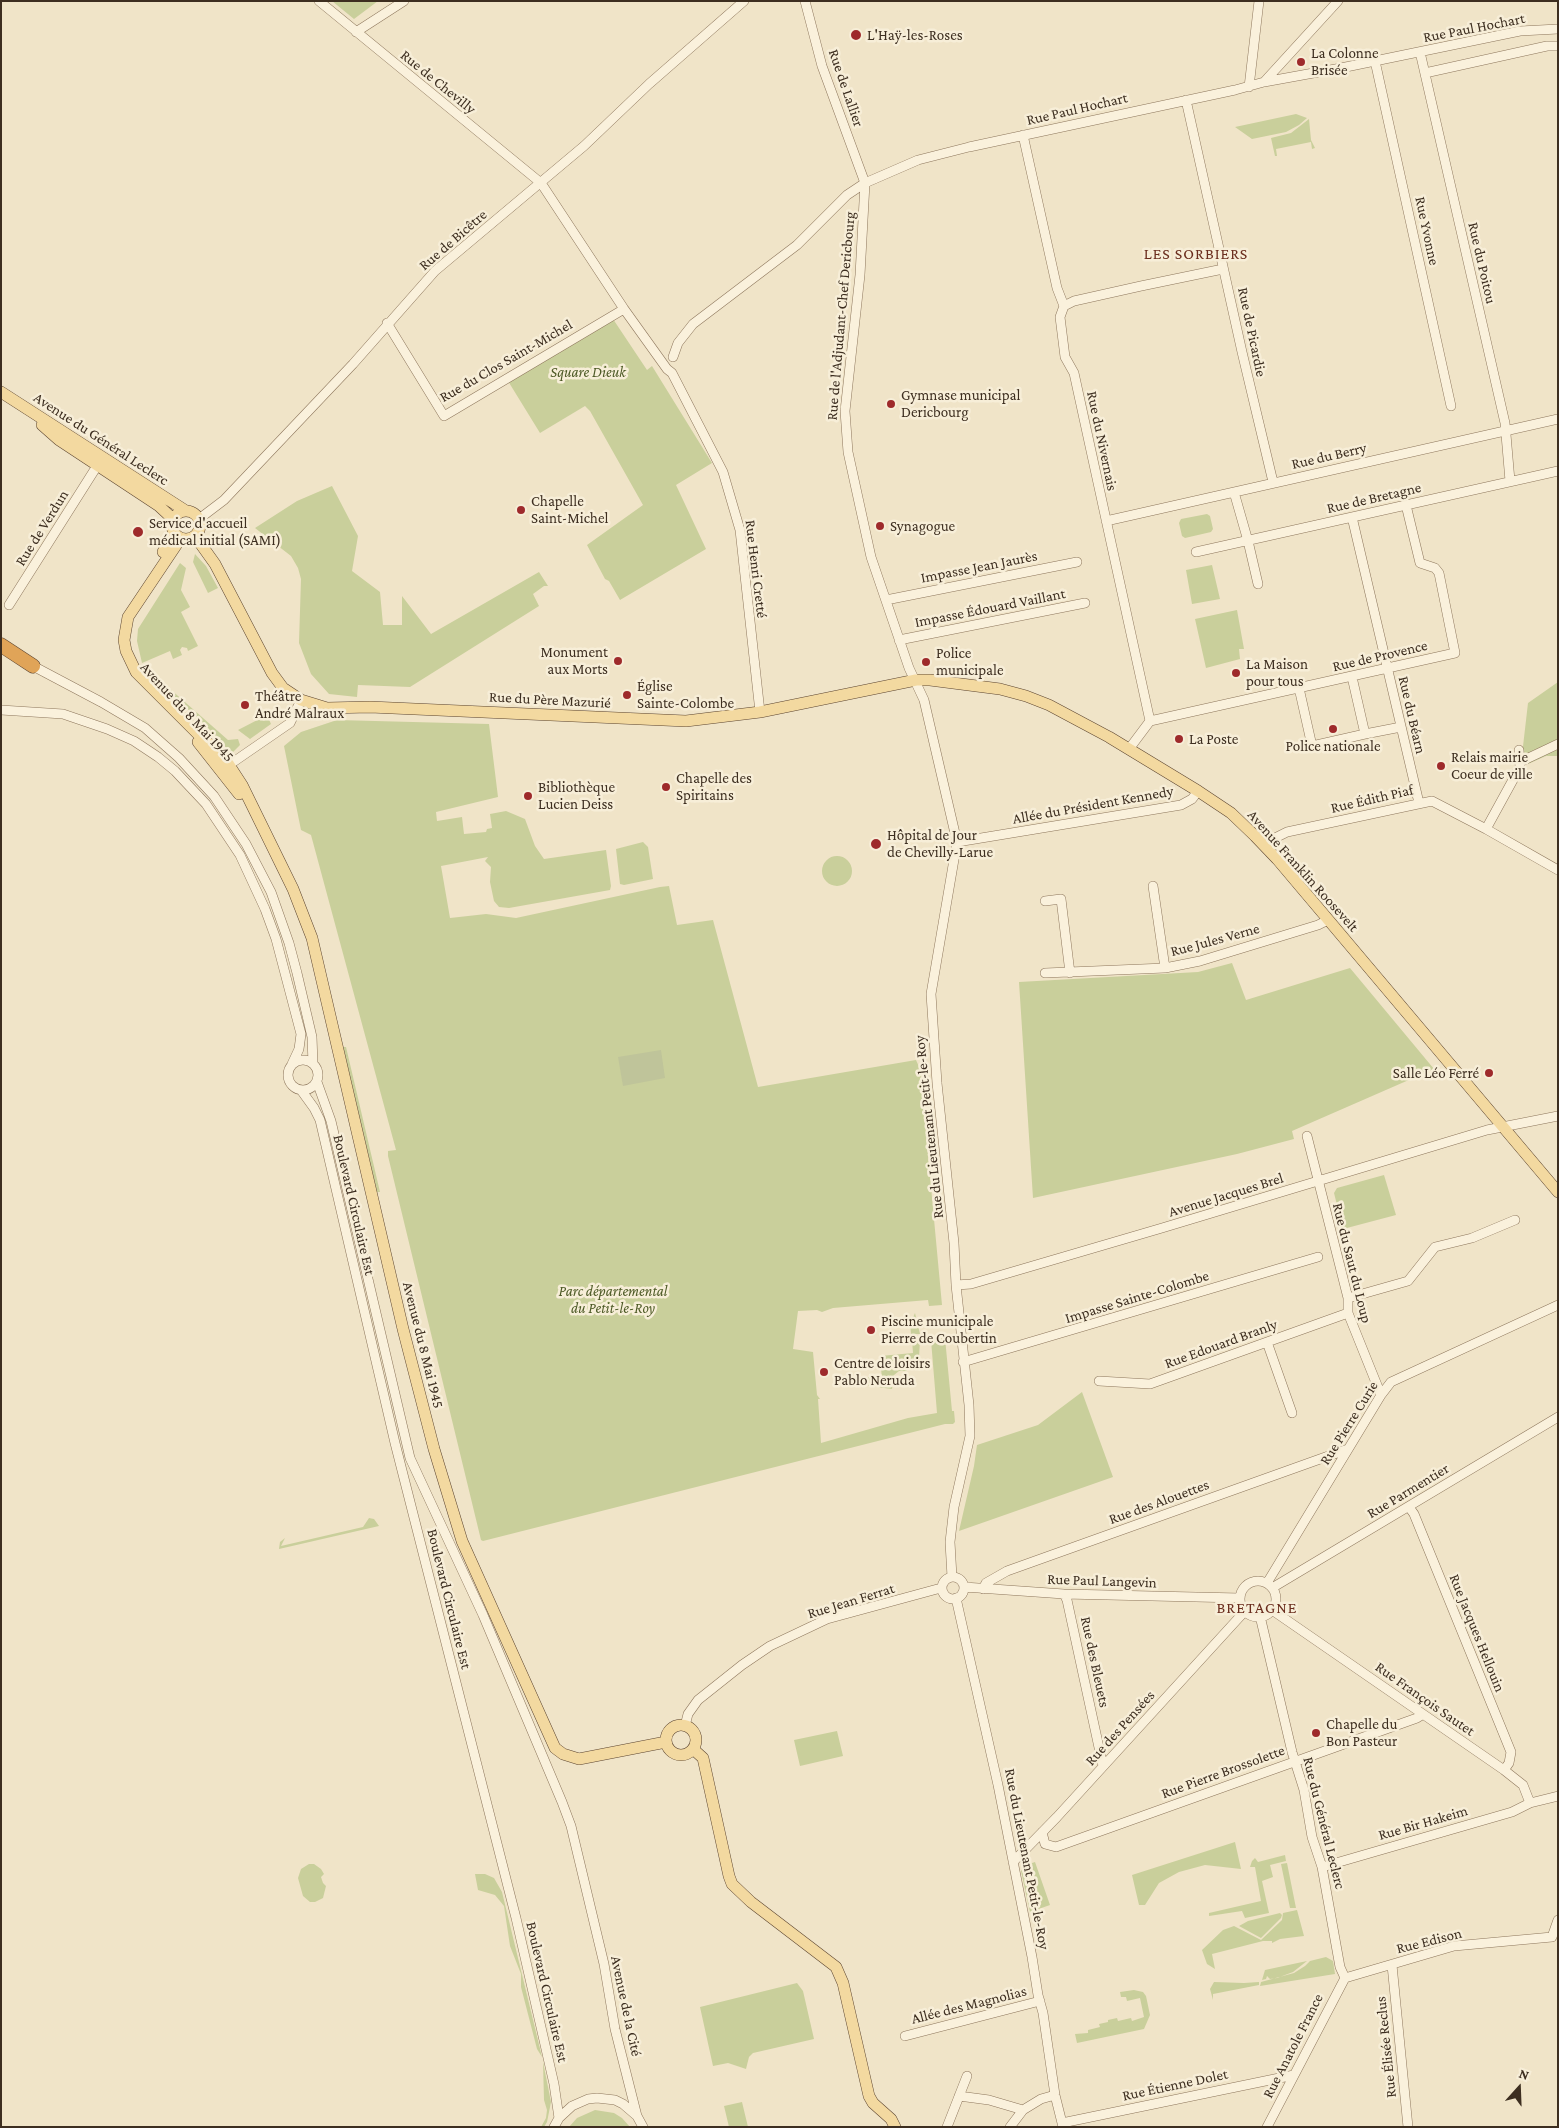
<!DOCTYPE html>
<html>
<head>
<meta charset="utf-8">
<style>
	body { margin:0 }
	#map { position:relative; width:1559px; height:2128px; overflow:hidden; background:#f0e4c8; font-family:"Crimson Pro",serif }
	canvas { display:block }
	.frame { position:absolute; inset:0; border:2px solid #3d2e20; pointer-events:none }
	.north { position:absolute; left:1494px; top:2063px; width:50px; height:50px; -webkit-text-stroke:4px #f7eed8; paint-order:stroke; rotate:20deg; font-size:14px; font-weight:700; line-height:20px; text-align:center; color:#3d2e20 }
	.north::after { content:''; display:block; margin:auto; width:18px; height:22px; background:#3d2e20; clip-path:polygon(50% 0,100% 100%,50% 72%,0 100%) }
</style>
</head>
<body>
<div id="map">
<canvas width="1559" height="2128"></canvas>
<div class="frame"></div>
<div class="north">N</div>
</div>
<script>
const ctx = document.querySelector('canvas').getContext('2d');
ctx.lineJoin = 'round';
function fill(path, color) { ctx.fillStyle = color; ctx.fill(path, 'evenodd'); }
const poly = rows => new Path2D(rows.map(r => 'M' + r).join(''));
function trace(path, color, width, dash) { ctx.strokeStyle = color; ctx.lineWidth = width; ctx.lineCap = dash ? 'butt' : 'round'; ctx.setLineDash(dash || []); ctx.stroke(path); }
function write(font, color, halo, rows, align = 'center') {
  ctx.font = font + ' "Crimson Pro",serif'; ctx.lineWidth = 5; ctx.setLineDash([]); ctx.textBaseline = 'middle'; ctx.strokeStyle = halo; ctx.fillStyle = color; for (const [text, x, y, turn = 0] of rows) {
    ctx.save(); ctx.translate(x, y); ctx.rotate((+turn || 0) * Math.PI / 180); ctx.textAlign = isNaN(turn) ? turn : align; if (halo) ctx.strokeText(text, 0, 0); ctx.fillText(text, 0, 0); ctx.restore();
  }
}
const green = poly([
	[332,1,378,1,354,19],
	[1296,114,1307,118,1299,125,1286,132,1252,139,1235,127],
	[1309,119,1311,140,1315,148,1312,149,1311,142,1276,149,1277,156,1275,156,1271,138,1291,133],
	[613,319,647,370,652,366,712,463,676,485,706,549,620,600,609,581,605,579,587,545,643,505,590,411,585,406,540,433,508,381],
	[332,486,358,536,352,571,380,592,383,625,402,625,402,596,431,634,539,572,548,586,544,586,533,594,539,606,410,687,358,685,357,697,329,694,311,674,299,643,301,579,298,568,291,556,255,528,297,501],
	[1207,514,1210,516,1213,529,1211,532,1185,538,1182,536,1179,523,1181,519],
	[195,554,206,566,218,588,208,593,193,562],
	[180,563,186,568,181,590,190,607,181,612,198,646,188,651,187,648,182,647,180,650,182,655,173,659,170,651,142,663,137,641,138,629],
	[1212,565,1220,599,1192,604,1186,570],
	[1237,610,1244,649,1239,649,1240,659,1206,668,1195,619],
	[161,681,228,740,238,739,240,745,233,752,229,751,206,726,160,683],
	[1558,682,1558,756,1546,756,1528,764,1526,756,1522,755,1528,703],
	[267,715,271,724,250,739,238,730],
	[337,720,489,724,498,797,436,812,437,821,462,817,464,834,486,832,487,829,492,828,490,814,506,811,525,819,535,846,544,859,606,850,611,886,610,890,509,908,499,907,494,901,490,882,491,867,485,861,488,857,441,866,450,918,486,914,516,918,660,887,669,886,677,925,713,920,758,1087,916,1060,920,1069,942,1305,929,1306,928,1300,833,1308,822,1312,817,1310,798,1311,793,1349,813,1352,817,1395,820,1399,818,1399,821,1443,908,1418,937,1413,931,1340,945,1338,952,1411,954,1411,955,1422,953,1424,945,1424,483,1541,481,1540,388,1156,388,1151,396,1150,311,835,301,830,284,746,301,732],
	[643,842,648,847,653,879,624,885,620,884,616,849],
	'822 871a15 15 0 1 1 30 0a15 15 0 1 1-30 0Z',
	[1232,963,1246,1000,1350,968,1434,1069,1292,1131,1294,1139,1237,1154,1033,1198,1019,982,1198,972],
	[343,1047,346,1047,380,1192,377,1192],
	[1384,1175,1396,1215,1343,1229,1334,1193,1337,1188],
	[915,1313,920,1334,911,1334,910,1322,884,1324,883,1315,889,1315,889,1319,899,1319,899,1321,912,1320],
	[912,1340,920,1340,919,1358,906,1371,899,1371,894,1375,892,1389,846,1383,845,1379,879,1376,880,1379,882,1379,880,1356,913,1353],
	[1082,1392,1113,1477,959,1531,974,1466,977,1445,1038,1425],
	[369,1518,374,1519,379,1526,279,1549,280,1542,285,1538,281,1546,363,1527],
	[837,1731,843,1756,800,1766,794,1740],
	[1235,1842,1241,1869,1205,1865,1179,1872,1159,1883,1145,1905,1139,1905,1132,1875],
	[1285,1855,1286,1861,1270,1865,1273,1877,1262,1881,1269,1913,1245,1918,1242,1911,1209,1916,1209,1913,1261,1901,1255,1867,1250,1867,1252,1861,1255,1858,1258,1862],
	[1035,1862,1050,1905,1030,1912,1021,1871,1026,1865],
	[1287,1863,1296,1908,1290,1908,1281,1864],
	[309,1864,314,1864,321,1869,324,1874,321,1877,323,1883,326,1886,323,1898,315,1902,310,1902,303,1896,298,1878,301,1869],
	[475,1874,485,1874,494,1878,502,1892,542,2057,537,2049,521,1987,521,1974,510,1946,504,1906,495,1895,478,1890],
	[1297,1910,1304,1936,1280,1939,1272,1943,1272,1941,1263,1941,1212,1954,1215,1969,1207,1964,1202,1950,1223,1930,1234,1926,1261,1940,1282,1920,1283,1913],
	[1280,1913,1282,1915,1281,1918,1261,1938,1239,1926,1248,1921],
	[1326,1957,1333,1961,1335,1974,1260,1986,1261,1982,1294,1973,1305,1966,1310,1961],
	[1307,1961,1293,1972,1277,1978,1270,1979,1267,1976,1266,1979,1262,1980,1265,1970],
	[1214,1982,1244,1983,1259,1982,1259,1985,1213,1994,1213,2000,1210,1989],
	[797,1983,803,1991,814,2039,753,2053,749,2057,746,2069,728,2063,713,2066,700,2007],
	[1134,1990,1143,1992,1146,1996,1150,2015,1144,2029,1077,2043,1075,2034,1088,2033,1088,2030,1100,2027,1099,2024,1108,2022,1108,2020,1117,2018,1118,2021,1131,2018,1132,2021,1144,2017,1140,1998,1127,2001,1126,1997,1121,1997,1120,1992],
	[543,2062,551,2102,547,2122,544,2127,541,2127,546,2118,547,2110,544,2100],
	[742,2102,748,2127,729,2127,724,2106],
	[595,2110,614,2113,622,2118,630,2127,569,2127,577,2118]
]);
const cemetery = poly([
	[661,1050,665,1078,623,1086,618,1057]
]);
const minor = poly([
	[319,1,541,183,624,309,667,369,672,373,723,472,740,530,760,712],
	[805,1,822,66,865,183,860,275,845,411,848,452,871,557,909,668,924,700,957,842,931,994,937,1083,954,1243,956,1285,969,1405,970,1436,954,1507,950,1542,952,1577],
	[356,32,404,1],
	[1420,52,1505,423,1510,481],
	[1375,61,1451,406],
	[1425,73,1547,46,1558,46],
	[1264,82,1338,1],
	[1249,87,1259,1],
	[1186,100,1242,352,1273,482],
	[1023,135,1057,288,1064,306,1060,317,1065,357,1074,373,1150,721,1129,749],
	[1064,306,1074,301,1141,286,1223,269],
	[387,323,444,416,624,309],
	[673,357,678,343,693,324,797,245,847,195,865,183,918,160,969,147,1235,90,1264,82,1341,68,1520,31,1558,29],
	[1234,492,1248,541,1258,584],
	[1352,517,1419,803],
	[199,519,224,500,353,364,435,271,584,146,649,84,744,1],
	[1106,521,1558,419],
	[1196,552,1558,471],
	[886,600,1077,562],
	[9,605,97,466],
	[899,640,1085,603],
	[33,666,101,702,145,728,179,758,214,796,246,844,271,892,289,943,297,973,312,1037,313,1064],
	[1352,677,1365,734,1401,727],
	[1299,688,1312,746,1365,734],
	[1,710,63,714,107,729,134,741,158,757,175,771,206,804,240,855,265,909,276,939,301,1034,299,1049,292,1064],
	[1150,721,1455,653,1439,573,1435,568,1420,563,1406,505],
	[1520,762,1558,744],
	[224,765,229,765,290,723,301,700],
	[1486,829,1558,870],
	[957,842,1181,805,1192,799,1198,791],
	[1265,846,1275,838,1287,832,1432,801,1486,829,1520,767,1519,750],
	[1153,886,1165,968],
	[1045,901,1061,899,1070,973],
	[1045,973,1165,968,1200,961,1318,925,1328,920],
	'288 1075a15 15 0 1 1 30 0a15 15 0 1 1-30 0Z',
	[317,1082,331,1121,410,1458,483,1615,562,1802,571,1826,604,1964,615,2029,637,2116],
	[301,1090,314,1108,320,1120,395,1443,516,1918,554,2084,559,2118],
	[1307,1136,1348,1298,1348,1313,1381,1395],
	[956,1285,971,1284,1162,1228,1487,1130,1558,1116],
	[1348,1298,1408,1281,1435,1247,1472,1238,1515,1220],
	[1267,1342,1292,1413],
	[963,1362,1318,1257],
	[1099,1381,1150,1384,1348,1313],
	[1409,1507,1414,1514,1511,1752,1509,1763,1504,1770],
	'942 1588a11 11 0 1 1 22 0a11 11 0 1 1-22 0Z',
	'1240 1599a18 18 0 1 1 36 0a18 18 0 1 1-36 0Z',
	[1267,1583,1381,1395,1391,1382,1558,1305],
	[964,1587,1064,1594,1240,1598],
	[1272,1588,1558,1417],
	[983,1589,986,1583,1007,1571,1348,1449],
	[1064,1594,1067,1600,1103,1766],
	[956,1598,998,1785,1032,1957,1038,1995,1043,2013,1055,2095,1063,2127],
	[1272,1610,1504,1770,1523,1785,1530,1803],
	[1260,1616,1292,1752,1304,1790,1312,1837,1322,1867,1340,1967,1345,1978],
	[685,1726,688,1714,698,1700,742,1665,770,1646,827,1619,941,1588],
	[1042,1832,1045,1844,1056,1847,1417,1718,1422,1715],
	[1013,1862,1057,1817,1245,1611],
	[1322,1867,1512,1812,1530,1803,1558,1796],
	[1392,1965,1408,2127],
	[1345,1978,1454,1946,1552,1937,1558,1920],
	[905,2036,1040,2001],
	[959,2096,989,2100,1023,2110],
	[1062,2123,1294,2075],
	[554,2127,559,2118,572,2106,588,2099,597,2098,615,2100,623,2104,637,2116,643,2127],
	[947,2127,967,2076],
	[1010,2127,1023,2110,1041,2099,1055,2095],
	[1267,2127,1345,1978]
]);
const major = poly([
	[1,392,186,511],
	[42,425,59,440,159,506,173,519],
	'172 525a14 14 0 1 1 28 0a14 14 0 1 1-28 0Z',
	[195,536,215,564,272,673,283,688,301,700,327,708,370,707,686,721,760,712,916,680,930,680,1000,689,1026,696,1049,705,1109,737,1198,791,1231,813,1255,836,1277,859,1558,1192],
	[181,538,128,617,124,640,126,651,136,672,201,737,214,748,229,765,242,785,293,889,312,938,403,1329,434,1449,462,1541,555,1748,563,1754,579,1759,666,1742],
	[163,552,174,532],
	[198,742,239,794],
	'666 1740a15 15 0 1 1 30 0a15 15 0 1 1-30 0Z',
	[693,1749,703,1758,729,1876,732,1884,751,1902,836,1967,843,1983,869,2096,873,2103,891,2119,895,2127]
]);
const highway = poly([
	[1,645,33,666]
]);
const markers = [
	[856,35,6,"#9e2a2b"],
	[1301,62,5,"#9e2a2b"],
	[891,404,5,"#9e2a2b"],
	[521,510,5,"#9e2a2b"],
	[880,526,5,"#9e2a2b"],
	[138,532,6,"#9e2a2b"],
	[618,661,5,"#9e2a2b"],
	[926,662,5,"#9e2a2b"],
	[1236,673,5,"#9e2a2b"],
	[627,695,5,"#9e2a2b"],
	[245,705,5,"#9e2a2b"],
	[1333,729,5,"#9e2a2b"],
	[1179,739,5,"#9e2a2b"],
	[1441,766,5,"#9e2a2b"],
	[666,787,5,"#9e2a2b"],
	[528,796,5,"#9e2a2b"],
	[876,844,6,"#9e2a2b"],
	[1489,1073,5,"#9e2a2b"],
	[871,1330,5,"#9e2a2b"],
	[824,1372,5,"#9e2a2b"],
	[1316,1733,5,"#9e2a2b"]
];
const streetNames = [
	["Rue Paul Hochart",1474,28,-11],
	["Rue de Chevilly",438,82,39],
	["Rue de Lallier",846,88,71],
	["Rue Paul Hochart",1077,109,-13],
	["Rue Yvonne",1427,231,78],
	["Rue de Bicêtre",453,240,-41],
	["Rue du Poitou",1482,263,77],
	["Rue de l'Adjudant-Chef Dericbourg",841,316,-85],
	["Rue de Picardie",1252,332,78],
	["Rue du Clos Saint-Michel",506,361,-30],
	["Avenue du Général Leclerc",101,439,33],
	["Rue du Nivernais",1102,441,78],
	["Rue du Berry",1329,456,-13],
	["Rue de Bretagne",1374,498,-13],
	["Rue de Verdun",42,528,-58],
	["Impasse Jean Jaurès",979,567,-11],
	["Rue Henri Cretté",756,569,83],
	["Impasse Édouard Vaillant",990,608,-11],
	["Rue de Provence",1380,656,-13],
	["Rue du Père Mazurié",550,700,3],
	["Avenue du 8 Mai 1945",187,712,47],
	["Rue du Béarn",1412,715,77],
	["Rue Édith Piaf",1372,799,-13],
	["Allée du Président Kennedy",1093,805,-10],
	["Avenue Franklin Roosevelt",1303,871,48],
	["Rue Jules Verne",1215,940,-15],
	["Rue du Lieutenant Petit-le-Roy",929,1127,-96],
	["Avenue Jacques Brel",1226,1195,-17],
	["Boulevard Circulaire Est",354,1205,77],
	["Rue du Saut du Loup",1352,1263,76],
	["Impasse Sainte-Colombe",1137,1297,-17],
	["Rue Edouard Branly",1221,1344,-20],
	["Avenue du 8 Mai 1945",423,1345,76],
	["Rue Pierre Curie",1349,1423,-58],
	["Rue Parmentier",1408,1491,-31],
	["Rue des Alouettes",1159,1502,-20],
	["Rue Paul Langevin",1102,1581,2],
	["Boulevard Circulaire Est",449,1599,76],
	["Rue Jean Ferrat",851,1601,-17],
	["Rue Jacques Hellouin",1477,1633,68],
	["Rue des Bleuets",1095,1662,78],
	["Rue François Sautet",1425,1699,35],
	["Rue des Pensées",1120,1728,-48],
	["Rue Pierre Brossolette",1223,1772,-20],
	["Rue du Général Leclerc",1324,1823,76],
	["Rue Bir Hakeim",1423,1823,-16],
	["Rue du Lieutenant Petit-le-Roy",1027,1859,79],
	["Rue Edison",1429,1941,-14],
	["Boulevard Circulaire Est",547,1992,77],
	["Allée des Magnolias",969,2005,-14],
	["Avenue de la Cité",626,2006,78],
	["Rue Anatole France",1293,2046,-63],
	["Rue Élisée Reclus",1386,2047,-96],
	["Rue Étienne Dolet",1175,2085,-12]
];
const poiNames = [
	["L'Haÿ-les-Roses",867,35],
	["La Colonne",1311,53],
	["Brisée",1311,70],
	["Gymnase municipal",901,395],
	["Dericbourg",901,412],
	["Chapelle",531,501],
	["Saint-Michel",531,518],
	["Service d'accueil",149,523],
	["médical initial (SAMI)",149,540],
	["Synagogue",890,526],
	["Monument",608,652,"right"],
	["aux Morts",608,669,"right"],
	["Police",936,653],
	["municipale",936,670],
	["La Maison",1246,664],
	["pour tous",1246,681],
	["Église",637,686],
	["Sainte-Colombe",637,703],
	["Théâtre",255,696],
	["André Malraux",255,713],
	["La Poste",1189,739],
	["Police nationale",1333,746,"center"],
	["Relais mairie",1451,757],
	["Coeur de ville",1451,774],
	["Chapelle des",676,778],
	["Spiritains",676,795],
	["Bibliothèque",538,787],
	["Lucien Deiss",538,804],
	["Hôpital de Jour",887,835],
	["de Chevilly-Larue",887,852],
	["Salle Léo Ferré",1479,1073,"right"],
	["Piscine municipale",881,1321],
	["Pierre de Coubertin",881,1338],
	["Centre de loisirs",834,1363],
	["Pablo Neruda",834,1380],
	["Chapelle du",1326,1724],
	["Bon Pasteur",1326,1741]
];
const parkNames = [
	["Square Dieuk",588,372],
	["Parc départemental",613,1291],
	["du Petit-le-Roy",613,1308]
];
const neighbourhoodNames = [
	["LES SORBIERS",1196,254],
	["BRETAGNE",1257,1608]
];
fill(green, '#c9cf9b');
fill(cemetery, '#bfc49a');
trace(minor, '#8d765c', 10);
trace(major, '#5b4430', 12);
trace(highway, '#5b4430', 15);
trace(minor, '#faf1dc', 9);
trace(major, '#f3d9a0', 11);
trace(highway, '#e0a458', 14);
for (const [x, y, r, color] of markers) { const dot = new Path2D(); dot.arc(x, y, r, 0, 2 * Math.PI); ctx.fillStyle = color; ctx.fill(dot); trace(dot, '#f7eed8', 2); }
write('15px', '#3d2e20', '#f7eed8', streetNames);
write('15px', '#3d2e20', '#f7eed8', poiNames, 'left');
write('italic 15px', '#4d5a26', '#f7eed8', parkNames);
ctx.letterSpacing = '1px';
write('16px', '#6b2e1e', '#f7eed8', neighbourhoodNames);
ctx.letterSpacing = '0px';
</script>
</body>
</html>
